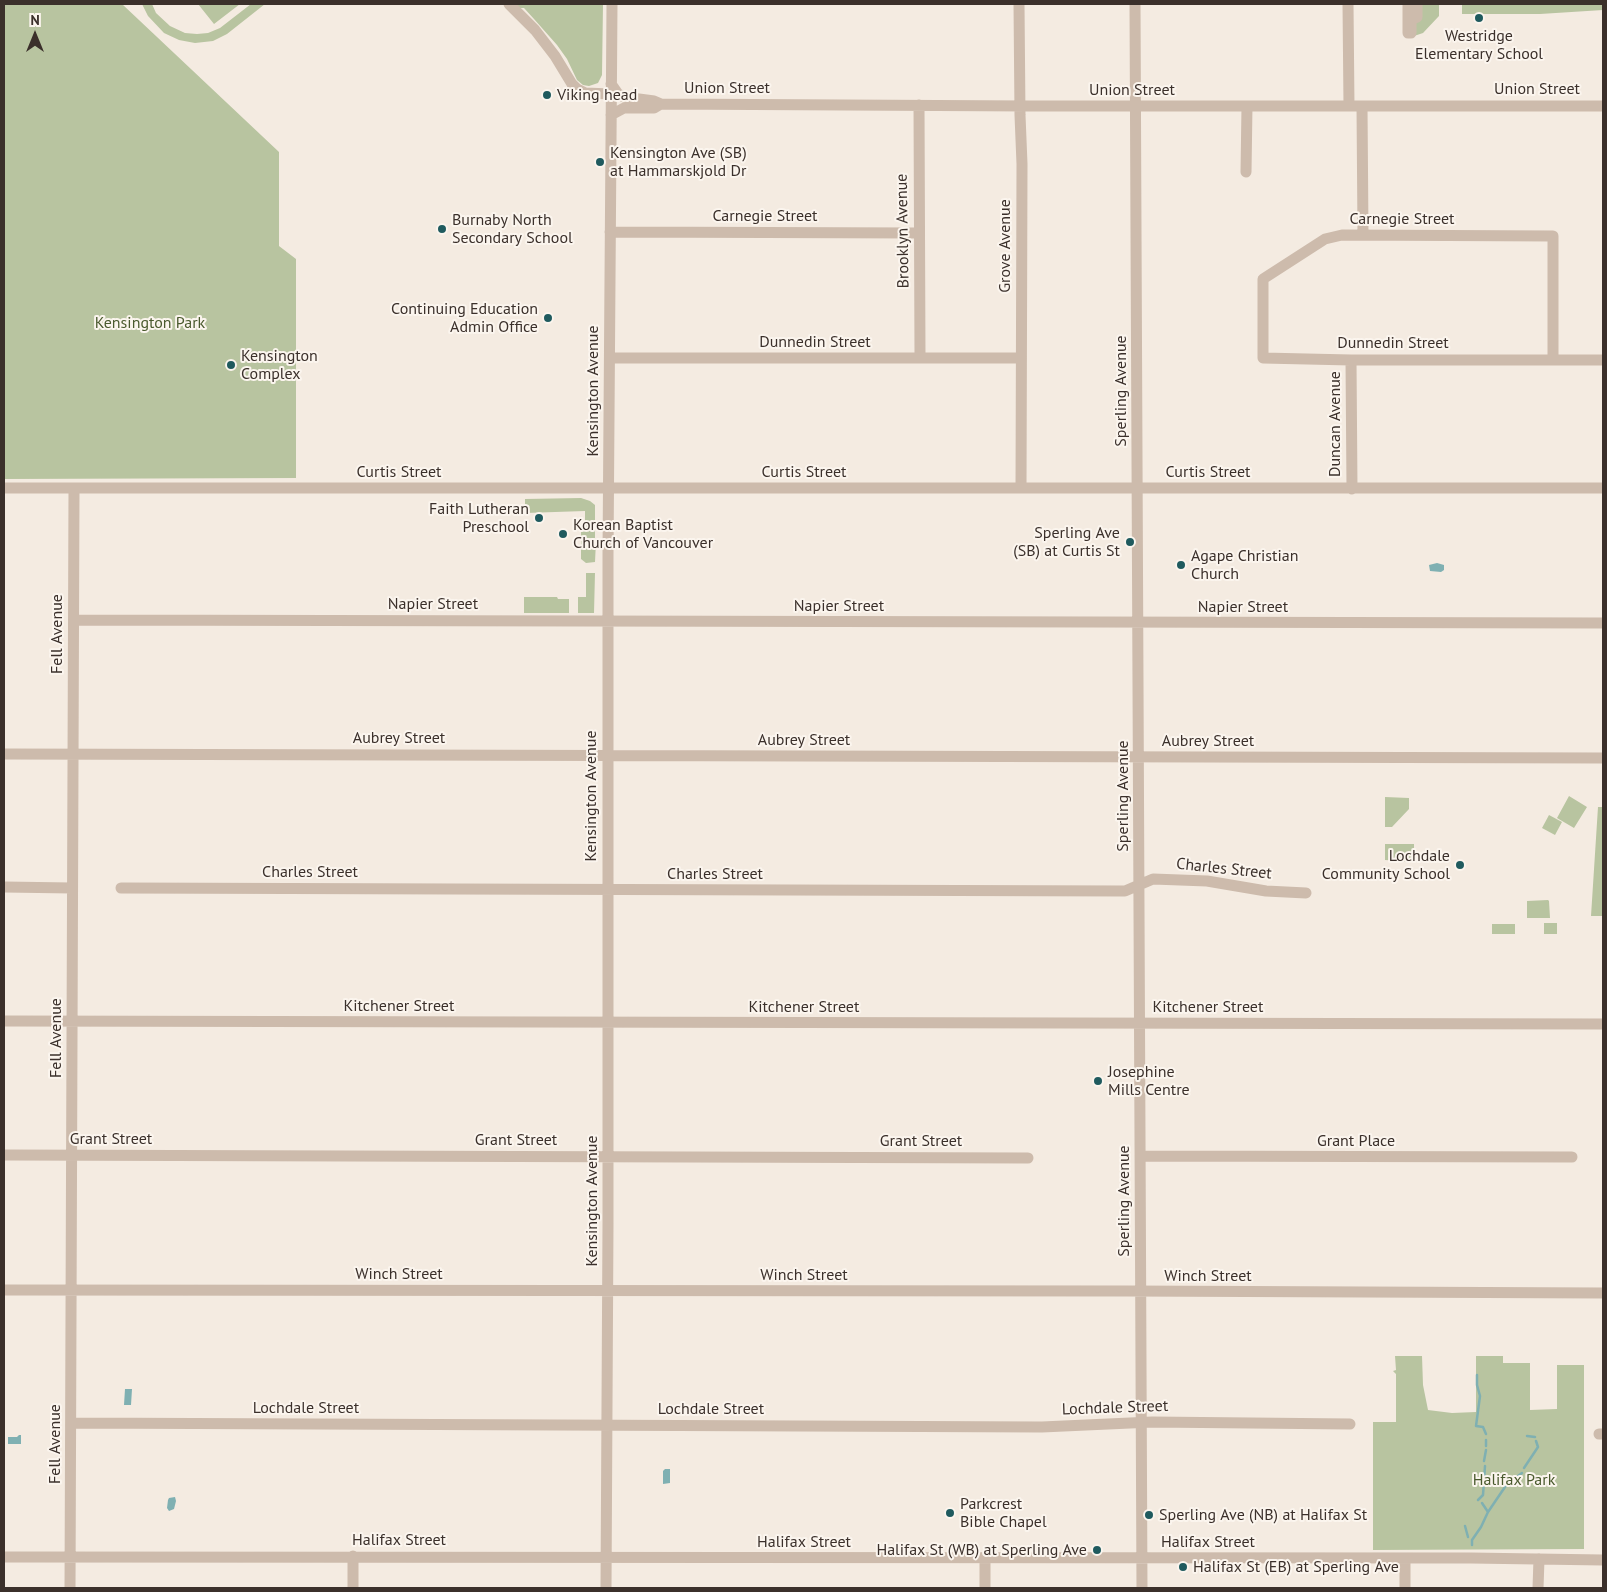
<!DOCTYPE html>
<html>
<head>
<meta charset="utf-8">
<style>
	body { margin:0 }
	#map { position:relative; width:1607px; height:1592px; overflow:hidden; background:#f4ebe1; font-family:"PT Sans",sans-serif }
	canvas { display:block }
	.frame { position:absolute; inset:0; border:5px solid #3b302b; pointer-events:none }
	.north { position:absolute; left:10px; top:10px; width:50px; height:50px; -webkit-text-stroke:4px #fbf5ee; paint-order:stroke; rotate:0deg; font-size:14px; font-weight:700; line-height:20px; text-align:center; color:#3b302b }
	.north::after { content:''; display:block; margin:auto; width:18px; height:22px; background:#3b302b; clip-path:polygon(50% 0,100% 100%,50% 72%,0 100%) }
</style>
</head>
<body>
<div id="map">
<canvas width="1607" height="1592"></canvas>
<div class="frame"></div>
<div class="north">N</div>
</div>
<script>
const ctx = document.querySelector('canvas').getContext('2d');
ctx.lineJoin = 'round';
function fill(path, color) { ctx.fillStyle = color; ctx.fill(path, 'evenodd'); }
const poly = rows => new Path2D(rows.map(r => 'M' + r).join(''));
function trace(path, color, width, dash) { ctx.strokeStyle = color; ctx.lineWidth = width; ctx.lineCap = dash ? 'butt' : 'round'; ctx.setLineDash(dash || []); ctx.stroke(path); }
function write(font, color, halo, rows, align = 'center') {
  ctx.font = font + ' "PT Sans",sans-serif'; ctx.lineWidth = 4; ctx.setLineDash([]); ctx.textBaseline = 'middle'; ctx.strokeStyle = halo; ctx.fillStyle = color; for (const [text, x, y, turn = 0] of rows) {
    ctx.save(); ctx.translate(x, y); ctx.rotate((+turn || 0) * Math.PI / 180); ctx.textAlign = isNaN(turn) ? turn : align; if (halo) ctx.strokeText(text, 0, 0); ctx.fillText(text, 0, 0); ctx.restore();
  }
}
const green = poly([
	[4,4,122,4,279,152,279,246,296,259,296,478,4,479],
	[142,4,152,4,156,13,170,26,185,33,197,34,208,33,220,28,251,4,265,4,227,34,213,41,195,43,179,40,164,33,148,16],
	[198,4,240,4,214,24],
	[516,4,603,4,602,75,598,83,589,86,583,85,577,80,567,59,557,45,534,19,524,8,520,8],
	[1417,4,1439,4,1439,16,1423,33,1411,37],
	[1462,4,1603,4,1603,10,1540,14,1462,14],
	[581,498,590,501,595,505,595,538,581,538,581,530,585,529,585,511,525,513,525,499],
	[581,541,596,541,595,562,586,563,581,559],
	[586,573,595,573,594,613,578,613,578,597,586,597],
	[524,597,557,597,558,599,569,599,569,613,524,613],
	[1569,796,1587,807,1574,828,1557,818],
	[1385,797,1409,798,1409,809,1392,827,1385,827],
	[1598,807,1603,807,1603,916,1591,916],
	[1549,815,1562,822,1555,835,1542,828],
	[1385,844,1414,844,1414,862,1385,860],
	[1548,900,1549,901,1550,918,1527,918,1527,901],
	[1544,923,1557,923,1557,934,1544,934],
	[1492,924,1515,924,1515,934,1492,934],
	[1395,1356,1422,1356,1423,1385,1428,1410,1452,1413,1476,1412,1476,1356,1503,1356,1503,1363,1530,1363,1530,1410,1557,1409,1557,1365,1584,1365,1584,1549,1373,1550,1373,1422,1396,1422,1396,1374,1393,1371,1396,1370]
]);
const water = poly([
	[1437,563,1444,565,1444,570,1441,572,1430,571,1429,565],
	[125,1389,132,1389,131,1405,124,1405],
	[19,1435,21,1435,21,1444,8,1444,8,1437,17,1437],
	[665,1469,670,1469,670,1483,663,1484,663,1471],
	[175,1497,176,1501,174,1509,169,1511,167,1508,168,1500,169,1498]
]);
const stream = poly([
	[1477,1375,1477,1385,1480,1396,1476,1426,1483,1427,1486,1434],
	[1527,1436,1535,1437],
	[1486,1440,1486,1446],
	[1484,1461,1486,1450],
	[1524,1468,1538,1447,1536,1441],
	[1478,1500,1483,1495,1485,1466],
	[1488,1512,1507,1484,1522,1473],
	[1465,1526,1468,1537],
	[1472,1545,1472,1540,1481,1527,1488,1512,1482,1503]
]);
const minor = poly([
	[509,4,535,30,555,56,572,84,577,89,585,93,611,94],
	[1019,4,1020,115,1022,164,1021,488],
	[1135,4,1142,1588],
	[1348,4,1349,106],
	[1408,4,1408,33,1411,33,1411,20,1417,17,1417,4],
	[611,84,618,94,624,97,654,101,661,104,1029,106,1603,106],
	[919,105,920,357],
	[1362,106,1363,234],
	[611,115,624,108,654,108,659,105],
	[1246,172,1247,106],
	[610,232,919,233],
	[610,358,1021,358],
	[1351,360,1352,489],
	[1553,360,1553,236,1342,235,1325,239,1263,279,1263,358,1351,360,1603,360],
	[4,488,1603,488],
	[74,620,1603,623],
	[4,754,1603,758],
	[4,887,72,888],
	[121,888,1125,891,1153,879,1207,881,1266,891,1306,893],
	[4,1021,1603,1024],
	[4,1155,1028,1158],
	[1140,1156,1572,1157],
	[4,1290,1128,1291,1603,1293],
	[72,1423,1042,1427,1152,1422,1350,1424],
	[1599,1434,1603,1434],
	[4,1557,1471,1558,1603,1560],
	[70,1588,74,489],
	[353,1588,353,1556],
	[606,1588,608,1223,608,554,612,4],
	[985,1588,985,1558],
	[1405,1588,1405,1558],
	[1538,1588,1539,1559]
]);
const markers = [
	[1479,18,5,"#1f5a5e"],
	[547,95,5,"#1f5a5e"],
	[600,162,5,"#1f5a5e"],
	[442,229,5,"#1f5a5e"],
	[548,318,5,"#1f5a5e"],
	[231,365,5,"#1f5a5e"],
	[539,518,5,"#1f5a5e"],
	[563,534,5,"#1f5a5e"],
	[1130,542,5,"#1f5a5e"],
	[1181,565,5,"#1f5a5e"],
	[1460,865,5,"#1f5a5e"],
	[1098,1081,5,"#1f5a5e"],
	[950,1513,5,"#1f5a5e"],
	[1149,1515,5,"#1f5a5e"],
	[1097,1550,5,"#1f5a5e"],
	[1183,1567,5,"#1f5a5e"]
];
const poiNames = [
	["Westridge",1479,36,"center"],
	["Elementary School",1479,54,"center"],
	["Viking head",557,95],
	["Kensington Ave (SB)",610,153],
	["at Hammarskjold Dr",610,171],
	["Burnaby North",452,220],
	["Secondary School",452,238],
	["Continuing Education",538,309,"right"],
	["Admin Office",538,327,"right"],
	["Kensington",241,356],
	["Complex",241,374],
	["Faith Lutheran",529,509,"right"],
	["Preschool",529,527,"right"],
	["Korean Baptist",573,525],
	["Church of Vancouver",573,543],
	["Sperling Ave",1120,533,"right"],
	["(SB) at Curtis St",1120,551,"right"],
	["Agape Christian",1191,556],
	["Church",1191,574],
	["Lochdale",1450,856,"right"],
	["Community School",1450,874,"right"],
	["Josephine",1108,1072],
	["Mills Centre",1108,1090],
	["Parkcrest",960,1504],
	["Bible Chapel",960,1522],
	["Sperling Ave (NB) at Halifax St",1159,1515],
	["Halifax St (WB) at Sperling Ave",1087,1550,"right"],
	["Halifax St (EB) at Sperling Ave",1193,1567]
];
const streetNames = [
	["Union Street",727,88],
	["Union Street",1537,89],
	["Union Street",1132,90],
	["Carnegie Street",765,216],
	["Carnegie Street",1402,219],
	["Brooklyn Avenue",903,231,-91],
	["Grove Avenue",1005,246,-90],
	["Dunnedin Street",815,342],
	["Dunnedin Street",1393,343],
	["Kensington Avenue",593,391,-90],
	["Sperling Avenue",1121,391,-90],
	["Duncan Avenue",1335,424,-90],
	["Curtis Street",399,472],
	["Curtis Street",804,472],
	["Curtis Street",1208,472],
	["Napier Street",433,604],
	["Napier Street",839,606],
	["Napier Street",1243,607],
	["Fell Avenue",57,634,-90],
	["Aubrey Street",399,738],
	["Aubrey Street",804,740],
	["Aubrey Street",1208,741],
	["Kensington Avenue",591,796,-90],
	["Sperling Avenue",1123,796,-90],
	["Charles Street",1224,869,6],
	["Charles Street",310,872],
	["Charles Street",715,874],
	["Kitchener Street",399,1006],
	["Kitchener Street",804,1007],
	["Kitchener Street",1208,1007],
	["Fell Avenue",56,1038,-90],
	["Grant Street",111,1139],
	["Grant Street",516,1140],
	["Grant Street",921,1141],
	["Grant Place",1356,1141],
	["Kensington Avenue",592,1201,-90],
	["Sperling Avenue",1124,1201,-90],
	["Winch Street",399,1274],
	["Winch Street",804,1275],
	["Winch Street",1208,1276],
	["Lochdale Street",306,1408],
	["Lochdale Street",1115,1408,-2],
	["Lochdale Street",711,1409],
	["Fell Avenue",55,1444,-90],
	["Halifax Street",399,1540],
	["Halifax Street",804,1542],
	["Halifax Street",1208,1542]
];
const parkNames = [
	["Kensington Park",150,323],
	["Halifax Park",1514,1480]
];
fill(green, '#b8c4a0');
fill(water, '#7fb0b2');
trace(stream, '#7fb0b2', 2.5);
trace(minor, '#cdbbac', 11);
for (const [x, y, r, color] of markers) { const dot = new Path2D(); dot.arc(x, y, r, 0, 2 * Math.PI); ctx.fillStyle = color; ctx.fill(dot); trace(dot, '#fbf5ee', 2); }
write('16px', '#3b302b', '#fbf5ee', poiNames, 'left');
write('16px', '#3b302b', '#fbf5ee', streetNames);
write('16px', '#4a5a2e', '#fbf5ee', parkNames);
</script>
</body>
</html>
